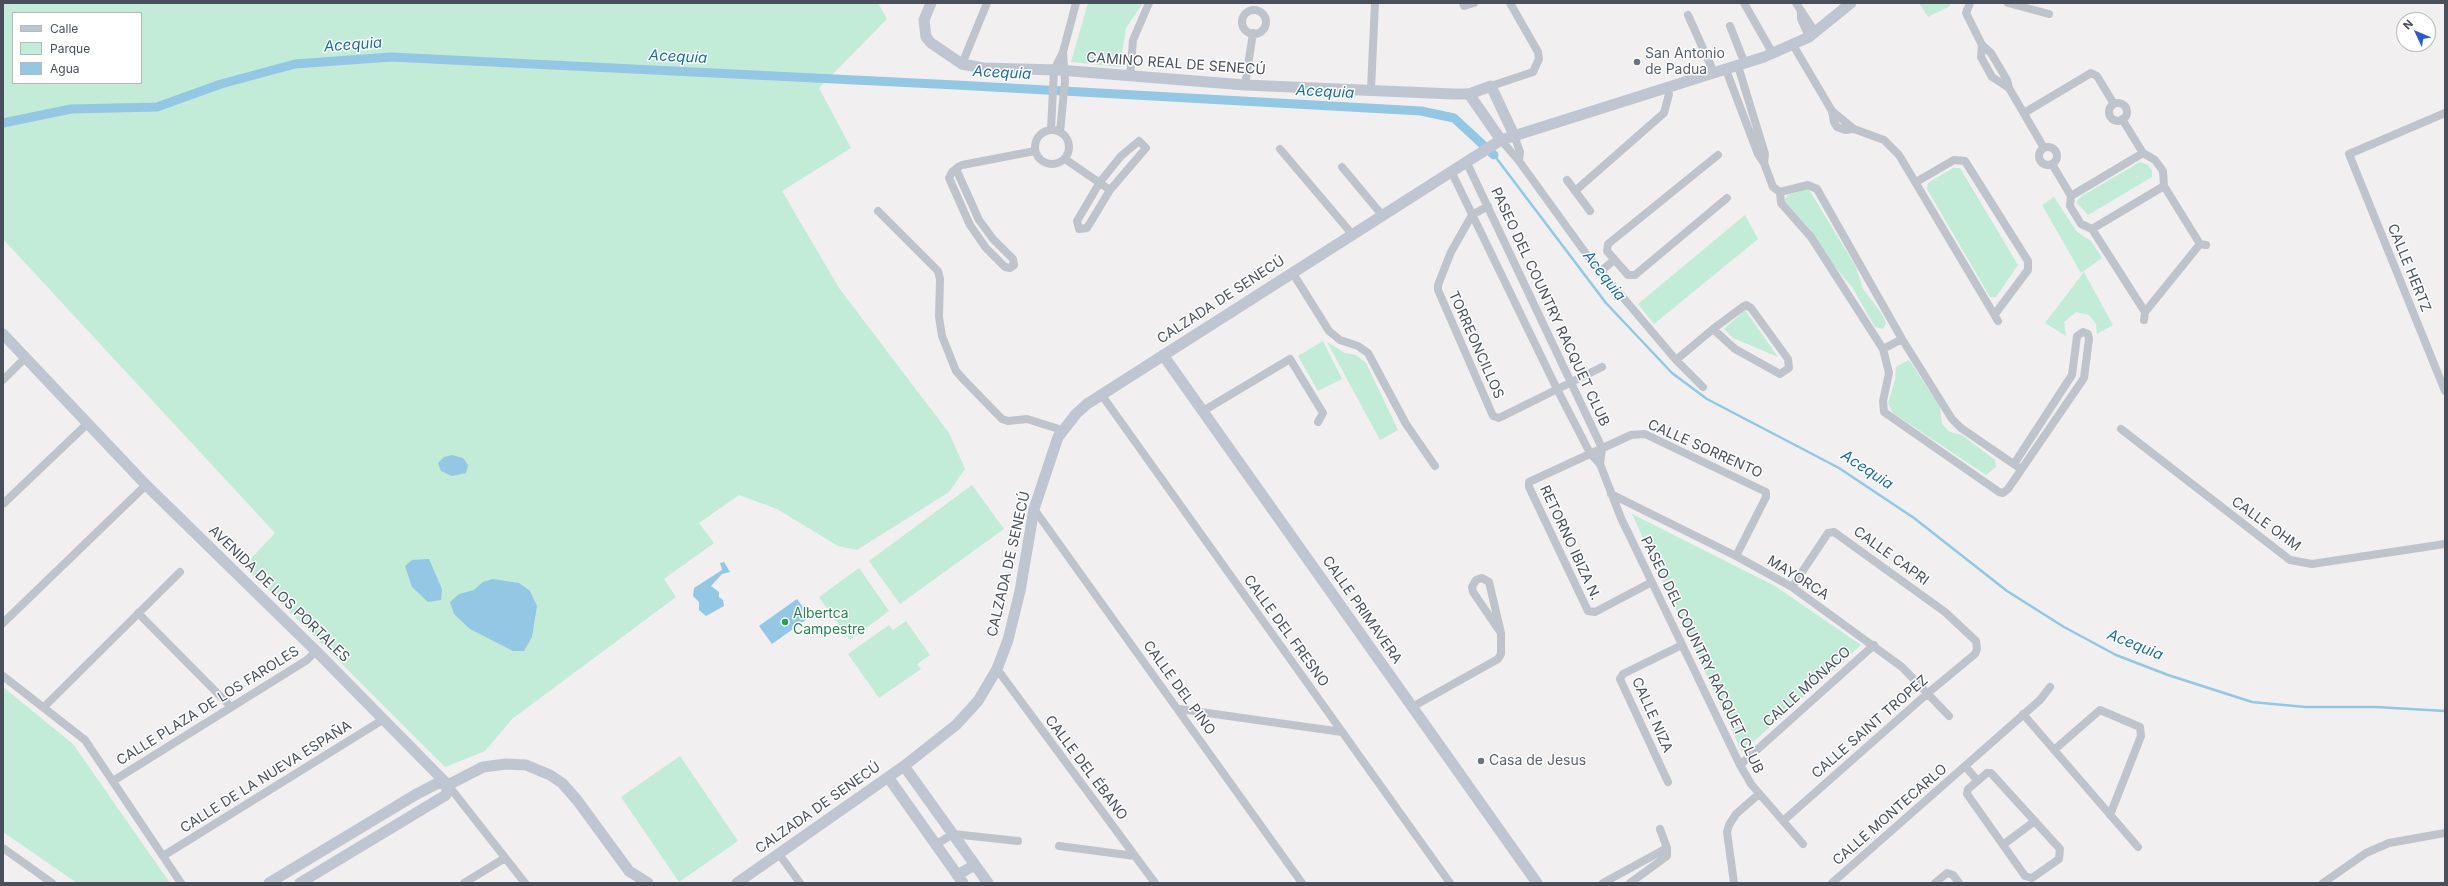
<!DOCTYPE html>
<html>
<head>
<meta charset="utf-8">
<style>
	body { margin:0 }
	#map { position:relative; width:2448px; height:886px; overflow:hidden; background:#f1efef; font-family:Inter,sans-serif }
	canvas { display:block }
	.frame { position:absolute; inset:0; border:4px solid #49505b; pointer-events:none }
	.legend { position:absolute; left:12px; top:12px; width:130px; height:72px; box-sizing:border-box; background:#fff; border:1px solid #b6b9bd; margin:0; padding:5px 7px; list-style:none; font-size:12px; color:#49505b }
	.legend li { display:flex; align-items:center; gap:8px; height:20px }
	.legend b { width:20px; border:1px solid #b6b9bd }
	.north { position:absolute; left:2396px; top:12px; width:40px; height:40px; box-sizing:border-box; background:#fff; border:1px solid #b6b9bd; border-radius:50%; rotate:314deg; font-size:11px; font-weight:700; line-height:16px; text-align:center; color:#49505b }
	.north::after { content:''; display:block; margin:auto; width:14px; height:18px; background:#2b5bcf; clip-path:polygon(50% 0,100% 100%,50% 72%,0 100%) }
</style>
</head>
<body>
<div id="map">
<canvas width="2448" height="886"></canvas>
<div class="frame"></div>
<ul class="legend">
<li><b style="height:5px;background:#bfc5d1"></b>Calle</li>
<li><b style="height:11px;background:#c2ebd8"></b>Parque</li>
<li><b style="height:11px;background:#93c7e3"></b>Agua</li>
</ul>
<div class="north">N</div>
</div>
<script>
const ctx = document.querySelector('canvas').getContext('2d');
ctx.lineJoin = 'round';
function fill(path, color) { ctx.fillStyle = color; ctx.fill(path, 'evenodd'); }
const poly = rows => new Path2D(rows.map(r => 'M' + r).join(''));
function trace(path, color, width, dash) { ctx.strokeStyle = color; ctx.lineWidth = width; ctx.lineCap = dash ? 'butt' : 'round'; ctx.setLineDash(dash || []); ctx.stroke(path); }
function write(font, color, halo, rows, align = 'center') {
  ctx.font = font + ' Inter,sans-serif'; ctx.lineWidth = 3; ctx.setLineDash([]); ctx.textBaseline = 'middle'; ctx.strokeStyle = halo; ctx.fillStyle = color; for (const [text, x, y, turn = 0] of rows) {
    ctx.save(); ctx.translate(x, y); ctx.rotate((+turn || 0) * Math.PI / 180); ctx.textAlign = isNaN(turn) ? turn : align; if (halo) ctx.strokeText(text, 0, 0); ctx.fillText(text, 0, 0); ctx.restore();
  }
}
const green = poly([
	[3,3,878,3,887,19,819,88,851,148,782,191,839,288,949,433,965,469,949,492,857,550,838,546,777,509,739,495,699,523,714,543,664,579,676,597,512,719,485,751,445,767,244,566,275,533,3,239],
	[13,13,141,13,141,83,13,83],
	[1088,3,1143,3,1126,28,1120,67,1071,62],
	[1919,3,1950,3,1950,6,1928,17],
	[2140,162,2148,165,2152,171,2152,177,2088,215,2076,202,2082,196],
	[1953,168,1960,168,2018,265,1996,297,1990,297,1927,189,1928,183],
	[1808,188,1856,267,1863,289,1880,311,1886,323,1883,329,1875,327,1852,287,1835,267,1810,229,1784,200,1788,195],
	[2054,197,2077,232,2091,241,2102,258,2081,273,2042,205],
	[1745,215,1758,239,1654,324,1638,304],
	[2084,272,2113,325,2097,334,2096,324,2089,315,2076,312,2064,322,2066,336,2045,323],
	[1745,310,1778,357,1733,338,1724,329],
	[1323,341,1342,379,1318,391,1298,356],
	[1327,342,1345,353,1356,355,1366,363,1398,430,1380,440],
	[1909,360,1940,407,1942,424,1950,432,1962,435,1995,460,1996,467,1986,475,1893,413,1888,403,1895,380,1896,367],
	[972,485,1004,529,900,604,869,561],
	[1632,514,1775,586,1861,645,1742,752],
	[859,568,889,611,850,640,819,597],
	[906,621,930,655,917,664,921,669,879,698,848,654,889,625,893,630],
	[3,687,73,744,170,883,77,883,3,832],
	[680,756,738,841,679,882,621,797]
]);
const water = poly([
	[452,455,463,458,468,465,466,473,452,476,441,471,438,463,444,457],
	[429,559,442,589,441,600,428,602,412,587,405,566,412,560],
	[724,562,730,572,722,574,711,586,719,592,719,597,723,600,724,606,706,616,699,610,699,602,693,596,694,588,722,570,720,563],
	[493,579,519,583,530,591,537,606,532,637,524,651,513,651,470,629,454,614,450,602,459,594,474,590,483,582],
	[797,599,810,617,772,644,759,626]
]);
const stream = poly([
	[1494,155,1606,303,1672,373,1707,399,1839,468,1914,518,2007,591,2064,627,2116,655,2168,675,2252,702,2305,707,2376,707,2445,711]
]);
const canal = poly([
	[3,123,71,109,157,107,221,84,295,64,391,57,956,85,1421,111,1454,118,1494,155]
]);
const street = poly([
	[1463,3,1464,6,1474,3],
	[1744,3,1773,54],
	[1796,3,1815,32],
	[1970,3,1966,13,1982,45,1991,53,2007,80,2009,88,2044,148],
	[2008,3,2049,14],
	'1242 22a12 12 0 1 1 24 0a12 12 0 1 1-24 0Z',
	[1801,12,1801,19,1809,37],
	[1688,15,1714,73],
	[1730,26,1745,64],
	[1793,45,1832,111,1854,129,1884,140,1899,155,1998,321],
	[1982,45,1981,57,1992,77,2009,88],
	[962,64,987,3],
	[1738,66,1765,154,1764,163],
	[1726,70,1758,154,1764,163,1773,187,1780,192,1808,185,1817,189,1902,339,1952,419,1961,428,2018,467],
	[1130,77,1133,40,1149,3],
	[1245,85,1253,33],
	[1491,86,1533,72,1539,59,1538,52,1510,3],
	[1371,89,1375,3],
	'2109 112a9 9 0 1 1 18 0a9 9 0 1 1-18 0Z',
	[1832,111,1834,122,1837,127,1845,130,1854,129],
	[2024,113,2091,73,2097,76,2114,104],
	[2445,113,2349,154,2445,391],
	[2122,119,2143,153,2155,160,2163,171,2164,186,2200,244],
	[1051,129,1054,70,1063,52,1076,3],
	'1035 147a17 17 0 1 1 34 0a17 17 0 1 1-34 0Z',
	[1060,132,1065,81,1063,53],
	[1514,135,1520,152,1519,161],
	[1501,140,1519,161,1587,255,1676,360,1703,387],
	[1139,141,1146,148,1110,190,1087,228,1079,229,1077,221,1100,182,1121,156,1139,141],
	'2039 156a9 9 0 1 1 18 0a9 9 0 1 1-18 0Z',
	[1280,149,1352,234],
	[1718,155,1608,244,1607,251,1628,275,1635,275,1727,198],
	[1065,159,1110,190],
	[1466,161,1602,448,1600,464],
	[2052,164,2071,196,2070,206,2081,224,2092,229,2145,312],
	[1342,167,1382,215],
	[956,169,979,220,993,239,1013,259,1014,265,1010,268,1005,267,986,248,970,225,949,178,952,172,956,169,958,167,962,165,1035,151],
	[1451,171,1557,389,1590,453,1600,464,1621,518,1740,765,1751,784,1803,844],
	[1567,180,1590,211],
	[1916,182,1954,160,1965,161,2028,261,2028,270,1995,314],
	[1575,191,1664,113,1669,94,1666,88],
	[1780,192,1781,203,1811,237,1883,349,1889,373,1883,401,1884,412,1999,492,2003,493,2008,489,2084,378,2089,339,2088,334,2083,332,2077,336,2072,375,2014,464],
	[2071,196,2143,153],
	[1488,206,1472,215,1451,252,1438,285,1438,290,1493,416,1499,418,1602,367],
	[878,211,938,271,940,279,939,317,942,336,956,371,964,380,1002,419,1008,421,1027,419,1062,430],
	[2092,229,2164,186],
	[1292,272,1329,331,1340,340,1358,346,1368,353,1406,424,1435,466],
	[1600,272,1614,260],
	[2144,320,2145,312,2200,244,2206,245],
	[1883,349,1902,339],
	[1676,360,1713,329,1744,306,1746,305,1751,308,1788,359,1789,368,1780,374,1735,349,1713,329],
	[3,380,26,357],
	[1101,394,1450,883],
	[1203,411,1290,359,1323,413,1318,422],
	[2121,429,2290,560,2312,564,2445,544],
	[1611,494,1736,556,1792,587,1902,667,1949,716],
	[3,504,87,424],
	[1034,509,1302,883],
	[1652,582,1595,612,1588,611,1529,487,1529,482,1631,435,1645,434,1766,492,1766,497,1736,556],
	[138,613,231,707],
	[3,623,146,485],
	[997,669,1155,883],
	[3,676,85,740,181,883],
	[44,707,180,572],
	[1412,707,1498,659,1501,654,1501,633,1489,582,1482,578,1476,580,1472,587,1473,592,1501,633],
	[1179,709,1342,732],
	[2023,714,2138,847],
	[2054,750,2100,710,2140,727,2141,736,2110,815],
	[1740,765,1874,645],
	[1965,766,1977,780],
	[1987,773,1991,773,2060,849,2059,859,2032,878,2025,876,1967,794,1968,789,1987,773],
	[113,781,307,660,316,651],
	[1668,782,1620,679,1623,674,1682,645],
	[448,785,525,883],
	[1783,821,1928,693,1975,654,1977,649,1976,641,1945,612,1834,532,1828,533,1792,587],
	[2004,844,2035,821],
	[935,845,953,834,1018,841],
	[1059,846,1135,856],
	[3,848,52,883],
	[779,854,800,883],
	[163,856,384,719],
	[464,883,505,858],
	[1603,883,1667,848],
	[1630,883,1667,856,1667,848,1660,829],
	[1734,883,1727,832,1729,825,1736,814,1759,794],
	[1832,883,2040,700,2050,687],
	[1935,883,1947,873,1953,875,1959,883],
	[2323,883,2366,853,2389,843,2445,833]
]);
const secondary = poly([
	[931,3,924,20,926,37,931,43,962,64,983,68,1059,70,1245,85,1453,94,1469,94,1491,86,1514,135],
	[1469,94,1501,140],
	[3,334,146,485,316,651,448,785],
	[1163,355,1537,883],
	[904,766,988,883],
	[888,777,963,883],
	[448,785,483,767,506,764,526,765,550,775,562,783,577,800,629,871,648,883],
	[957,875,975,865],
	[269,883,415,795,438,783,448,785],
	[300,883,446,795,448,785],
	[737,883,904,766,956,725,978,701,997,669,1008,640,1020,591,1034,509,1058,437,1076,414,1087,404,1501,140,1764,57,1809,37,1851,3]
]);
const markers = [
	[1637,62,4,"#6b7280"],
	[785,622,4,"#2e9e5b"],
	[1481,761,4,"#6b7280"]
];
const worshipNames = [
	["San Antonio",1645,54],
	["de Padua",1645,70],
	["Casa de Jesus",1489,761]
];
const streetNames = [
	["CAMINO REAL DE SENECÚ",1176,64,4],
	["CALLE HERTZ",2409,268,68],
	["CALZADA DE SENECÚ",1221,300,-33],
	["PASEO DEL COUNTRY RACQUET CLUB",1550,307,65],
	["TORREONCILLOS",1476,345,66],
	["CALLE SORRENTO",1705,449,24],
	["CALLE OHM",2266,524,36],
	["RETORNO IBIZA N.",1570,543,65],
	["CALLE CAPRI",1891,556,36],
	["CALZADA DE SENECÚ",1009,564,-77],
	["MAYORCA",1798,578,32],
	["AVENIDA DE LOS PORTALES",279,594,44],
	["CALLE PRIMAVERA",1362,610,55],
	["CALLE DEL FRESNO",1286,631,54],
	["PASEO DEL COUNTRY RACQUET CLUB",1702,655,64],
	["CALLE MÓNACO",1807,687,-42],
	["CALLE DEL PINO",1179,688,54],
	["CALLE PLAZA DE LOS FAROLES",208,706,-32],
	["CALLE NIZA",1652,715,66],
	["CALLE SAINT TROPEZ",1870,727,-41],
	["CALLE DEL ÉBANO",1086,768,53],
	["CALLE DE LA NUEVA ESPAÑA",266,777,-32],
	["CALZADA DE SENECÚ",818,808,-35],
	["CALLE MONTECARLO",1890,815,-41]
];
const leisureNames = [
	["Albertca",793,614],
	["Campestre",793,630]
];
const waterNames = [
	["Acequia",353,45,-4],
	["Acequia",678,57,3],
	["Acequia",1002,73,3],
	["Acequia",1325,92,3],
	["Acequia",1604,276,52],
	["Acequia",1867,470,33],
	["Acequia",2135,645,22]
];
fill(green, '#c2ebd8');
fill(water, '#93c7e3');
trace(stream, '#93c7e3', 2.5);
trace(canal, '#93c7e3', 9);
trace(street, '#bfc4cc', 8);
trace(secondary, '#bfc5d1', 11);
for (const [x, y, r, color] of markers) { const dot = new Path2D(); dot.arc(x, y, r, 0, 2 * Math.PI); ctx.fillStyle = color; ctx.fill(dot); trace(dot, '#fff', 1.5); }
write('14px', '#5b616d', '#fff', worshipNames, 'left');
write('14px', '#49505b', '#fff', streetNames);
write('14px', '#27864d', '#fff', leisureNames, 'left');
write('italic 15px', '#1b6e9c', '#fff', waterNames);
</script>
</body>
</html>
